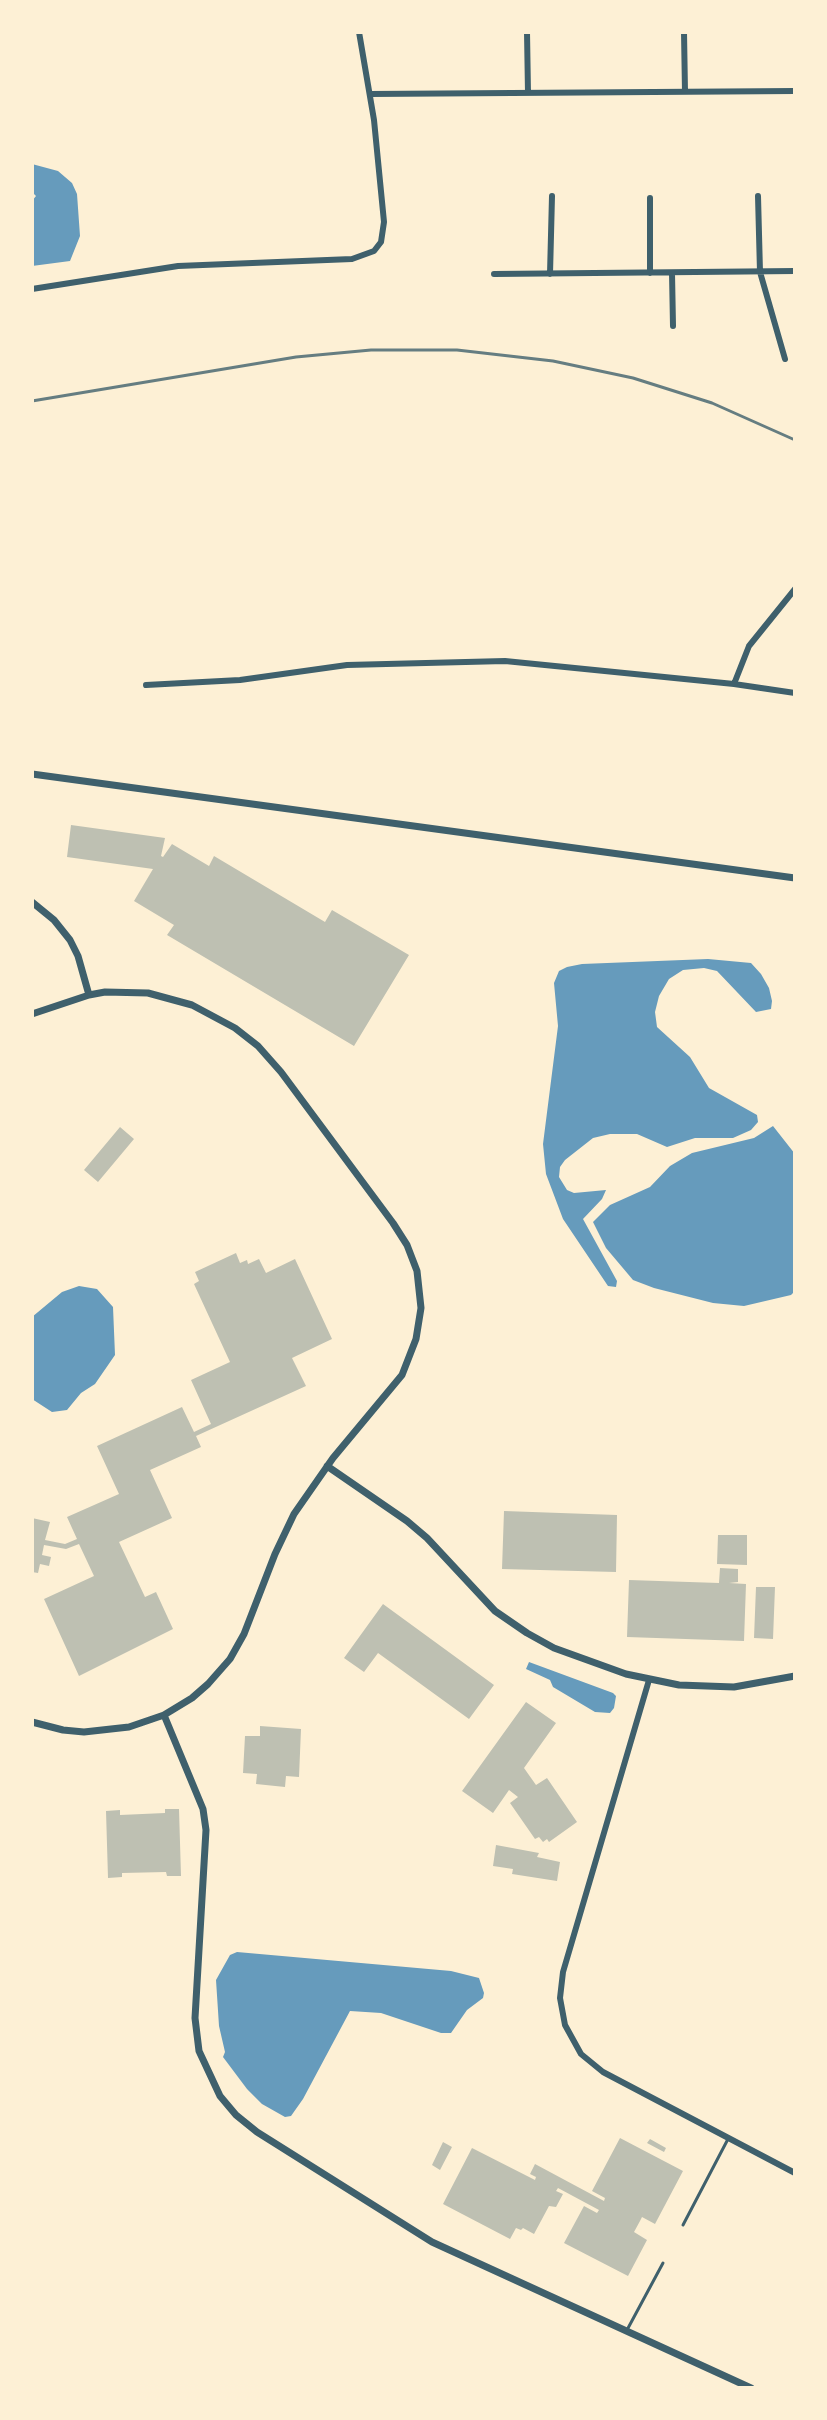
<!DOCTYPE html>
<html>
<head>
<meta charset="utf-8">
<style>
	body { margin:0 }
	#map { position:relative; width:827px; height:2420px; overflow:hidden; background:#fdf0d5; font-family:Signika,sans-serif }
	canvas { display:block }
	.frame { position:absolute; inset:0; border:34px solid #fdf0d5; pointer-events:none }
</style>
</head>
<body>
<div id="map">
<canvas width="827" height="2420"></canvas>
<div class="frame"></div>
</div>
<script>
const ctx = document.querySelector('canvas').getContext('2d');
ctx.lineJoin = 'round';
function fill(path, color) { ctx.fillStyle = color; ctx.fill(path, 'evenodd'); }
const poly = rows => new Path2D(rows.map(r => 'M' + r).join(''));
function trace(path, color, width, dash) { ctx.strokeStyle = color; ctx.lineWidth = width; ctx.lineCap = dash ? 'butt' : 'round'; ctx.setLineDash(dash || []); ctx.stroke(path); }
const water = poly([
	[32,164,58,171,72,183,77,194,80,236,70,261,32,266,32,201,36,196,32,192],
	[708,959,751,963,761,974,769,988,772,1001,771,1009,756,1012,717,971,704,968,683,970,669,979,659,996,655,1012,657,1027,690,1057,709,1088,757,1115,758,1122,751,1130,733,1138,695,1138,667,1147,637,1134,610,1134,593,1138,565,1160,560,1167,559,1177,567,1190,574,1193,606,1190,602,1199,583,1219,617,1281,616,1287,608,1286,563,1219,546,1174,543,1144,558,1026,554,983,559,971,567,967,582,964],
	[773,1126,795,1154,795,1291,791,1295,744,1306,713,1303,654,1288,633,1280,606,1248,593,1222,610,1205,650,1187,670,1166,692,1153,754,1138],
	[79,1286,97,1289,113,1307,115,1355,95,1384,81,1393,67,1410,52,1412,32,1399,32,1317,62,1292],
	[529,1662,613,1693,616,1696,614,1708,610,1713,595,1712,553,1687,550,1680,526,1669],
	[237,1952,451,1971,479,1978,484,1993,483,1998,467,2010,451,2033,441,2033,381,2013,350,2011,303,2099,291,2116,285,2117,262,2104,247,2089,223,2057,225,2052,219,2026,216,1980,230,1955]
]);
const building = poly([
	[71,825,165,838,161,856,163,857,172,844,209,866,214,856,325,922,332,910,409,955,354,1046,167,935,174,925,134,901,153,869,67,857],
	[120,1127,134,1139,98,1182,84,1170],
	[236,1253,240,1263,247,1260,248,1264,259,1259,266,1273,295,1259,332,1339,292,1358,306,1386,196,1436,201,1447,150,1470,172,1518,119,1542,145,1597,156,1592,173,1629,79,1676,44,1599,94,1576,79,1544,66,1549,44,1545,42,1555,51,1557,49,1566,40,1564,38,1573,32,1572,32,1518,50,1522,45,1540,65,1544,77,1539,67,1517,119,1494,97,1446,182,1407,194,1432,211,1424,191,1380,230,1362,194,1284,199,1281,195,1272],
	[504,1511,617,1515,616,1572,502,1569],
	[718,1535,747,1535,747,1565,717,1564],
	[720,1568,738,1569,738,1582,729,1583,746,1584,744,1641,627,1637,629,1580,719,1583],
	[756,1587,775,1587,773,1639,754,1638],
	[383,1604,494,1685,469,1719,378,1653,364,1672,344,1658],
	[526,1702,556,1723,524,1768,536,1785,547,1778,577,1822,549,1842,547,1839,543,1842,539,1837,535,1839,510,1803,518,1797,509,1790,493,1813,462,1791],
	[260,1726,301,1729,299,1777,286,1776,285,1787,256,1784,257,1774,243,1773,245,1736,260,1736],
	[165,1809,179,1809,181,1876,167,1876,166,1872,122,1873,122,1877,108,1878,106,1811,120,1810,120,1815,165,1813],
	[496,1845,539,1853,537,1857,560,1862,557,1881,512,1874,513,1869,493,1866],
	[620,2138,683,2171,655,2224,642,2217,640,2221,634,2232,647,2240,628,2276,564,2243,584,2206,597,2213,599,2210,558,2188,556,2191,563,2194,556,2207,549,2206,534,2234,523,2228,521,2230,516,2228,510,2239,443,2204,472,2148,535,2180,536,2177,530,2174,535,2164,604,2201,605,2198,592,2191],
	[650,2139,666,2148,664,2152,647,2143],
	[443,2142,452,2147,440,2170,432,2165]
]);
const service = poly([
	[683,2225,728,2139],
	[627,2330,663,2263]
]);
const minor = poly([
	[527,32,528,93],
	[684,32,685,92],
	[370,94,795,91],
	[758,196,760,272,785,359],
	[650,198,650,273],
	[672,273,673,326],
	[494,274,795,271],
	[550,274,552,196],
	[32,289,178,266,352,259,374,251,381,242,384,222,374,120,359,32],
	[734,684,749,646,795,589],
	[146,685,240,680,347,665,505,661,734,684,795,693],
	[649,1680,563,1972,560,1998,565,2025,581,2054,603,2072,795,2173]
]);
const tertiary = poly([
	[32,774,795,878],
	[32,902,54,920,70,940,78,956,89,995],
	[32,1014,89,995,105,992,148,993,192,1005,235,1028,258,1046,281,1072,393,1223,407,1245,417,1271,421,1308,416,1339,402,1375,333,1458,294,1514,275,1554,244,1634,230,1659,208,1684,192,1698,164,1715,129,1727,84,1732,63,1730,32,1722],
	[327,1466,407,1521,427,1538,495,1611,527,1633,554,1648,626,1674,679,1685,734,1687,795,1676],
	[164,1715,203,1809,206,1830,195,2018,199,2051,220,2096,236,2115,257,2132,432,2242,751,2388]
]);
const rail = poly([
	[32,401,296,357,371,350,457,350,553,361,633,378,712,403,795,440]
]);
fill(water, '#669bbc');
fill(building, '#bec0b2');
trace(service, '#3f606c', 3);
trace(minor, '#3f606c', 6);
trace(tertiary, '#3f606c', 7);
trace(rail, '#657d81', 3);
</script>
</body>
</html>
